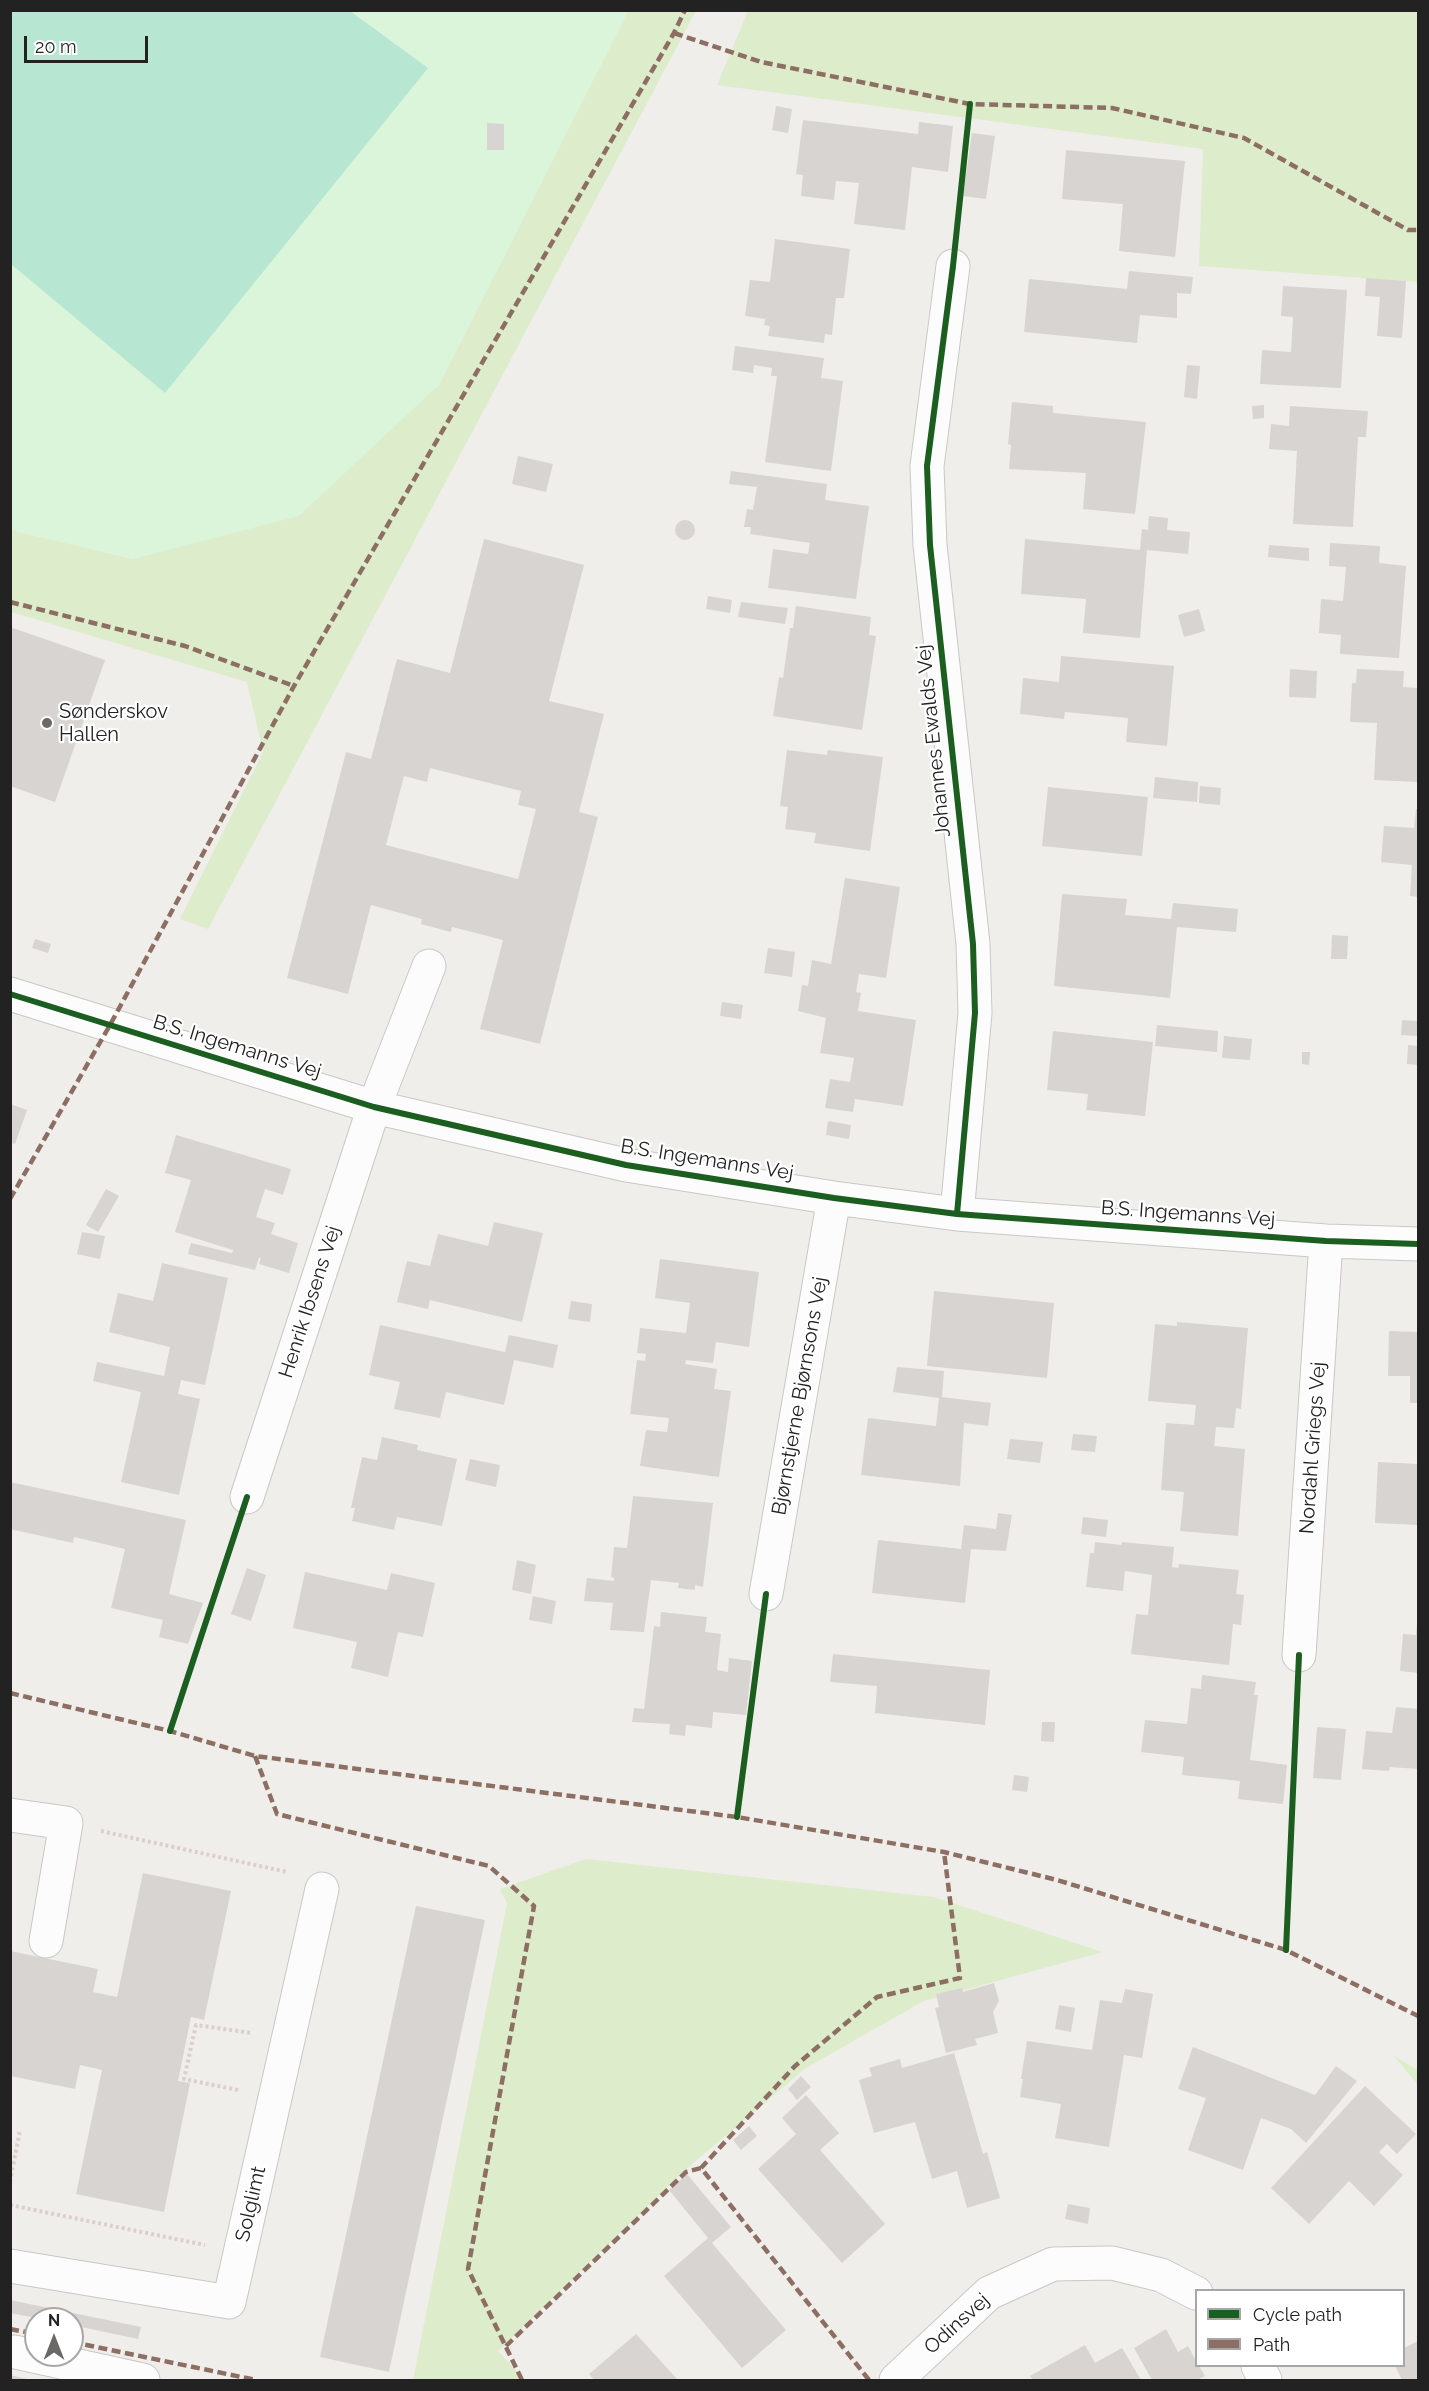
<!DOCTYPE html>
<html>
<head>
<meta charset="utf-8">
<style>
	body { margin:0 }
	#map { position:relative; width:1429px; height:2391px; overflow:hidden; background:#f0eeeb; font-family:Raleway,sans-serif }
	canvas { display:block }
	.frame { position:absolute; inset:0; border:12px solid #222; pointer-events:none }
	.legend { position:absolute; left:1195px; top:2289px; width:210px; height:78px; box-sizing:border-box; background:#fff; border:2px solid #a7a7a7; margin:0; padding:8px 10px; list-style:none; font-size:18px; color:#222 }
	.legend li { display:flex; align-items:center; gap:12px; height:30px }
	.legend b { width:30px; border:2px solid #a7a7a7 }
	.north { position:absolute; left:24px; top:2307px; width:60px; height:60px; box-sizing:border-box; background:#fff; border:2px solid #a7a7a7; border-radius:50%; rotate:0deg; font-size:16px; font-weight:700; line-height:24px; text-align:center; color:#222 }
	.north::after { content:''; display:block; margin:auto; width:21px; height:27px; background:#6a6968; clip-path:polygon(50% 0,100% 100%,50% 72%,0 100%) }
	.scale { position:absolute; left:24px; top:36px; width:124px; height:27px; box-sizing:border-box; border:3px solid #222; border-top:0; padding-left:8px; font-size:18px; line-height:21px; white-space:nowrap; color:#222; -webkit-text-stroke:4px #fff; paint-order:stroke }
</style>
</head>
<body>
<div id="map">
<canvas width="1429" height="2391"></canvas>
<div class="frame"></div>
<ul class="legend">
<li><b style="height:8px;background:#1b5e20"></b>Cycle path</li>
<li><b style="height:8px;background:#8d6e63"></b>Path</li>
</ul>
<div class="north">N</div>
<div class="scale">20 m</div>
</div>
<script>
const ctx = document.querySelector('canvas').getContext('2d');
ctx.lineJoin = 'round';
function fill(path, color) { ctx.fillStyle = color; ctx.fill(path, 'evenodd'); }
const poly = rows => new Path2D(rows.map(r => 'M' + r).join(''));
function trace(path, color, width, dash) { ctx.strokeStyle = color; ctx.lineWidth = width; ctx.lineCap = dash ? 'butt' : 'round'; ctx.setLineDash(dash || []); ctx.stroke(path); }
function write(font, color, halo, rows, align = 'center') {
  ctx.font = font + ' Raleway,sans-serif'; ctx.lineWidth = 4.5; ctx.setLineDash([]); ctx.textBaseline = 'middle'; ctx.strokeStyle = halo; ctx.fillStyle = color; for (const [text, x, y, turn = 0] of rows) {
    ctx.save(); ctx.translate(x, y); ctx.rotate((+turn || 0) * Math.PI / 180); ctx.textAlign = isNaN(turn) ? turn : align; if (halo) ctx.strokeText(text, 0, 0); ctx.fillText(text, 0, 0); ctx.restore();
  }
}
const grass = poly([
	[628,11,696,11,208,929,180,919,263,752,247,682,11,612,11,530,133,559,439,385],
	[748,11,1418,11,1418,282,1199,266,1203,149,717,85],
	[586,1859,934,1897,1103,1952,924,2001,806,2068,684,2171,498,2351,525,2380,413,2380,507,1903,500,1889],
	[1394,2056,1418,2070,1418,2085]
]);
const park = poly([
	[11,11,628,11,439,385,299,516,133,559,11,530]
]);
const pitch = poly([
	[11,10,350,11,428,68,165,393,11,264]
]);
const building = poly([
	[776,106,792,109,788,133,772,130],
	[803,120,918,134,919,122,953,126,948,172,912,167,905,230,854,224,859,183,836,181,834,200,801,196,803,175,796,174],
	[487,123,504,124,504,150,487,150],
	[972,133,995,136,986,199,963,196],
	[1066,150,1185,161,1175,257,1119,251,1123,204,1062,199],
	[775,239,850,249,844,298,836,298,832,335,825,334,824,343,768,336,770,326,764,325,765,319,745,316,750,280,770,282],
	[1129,271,1193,277,1191,294,1177,293,1177,318,1140,315,1137,343,1024,332,1029,279,1127,289],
	[1366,278,1406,281,1402,338,1377,336,1380,297,1365,296],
	[1283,286,1347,290,1341,388,1260,384,1262,350,1291,352,1293,317,1281,316],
	[735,346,824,358,821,378,843,381,831,471,765,462,777,376,771,376,772,368,754,365,753,373,732,370],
	[1187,365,1200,366,1197,399,1184,397],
	[1012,402,1053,406,1053,413,1146,422,1135,514,1083,509,1086,473,1009,469,1011,445,1008,444],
	[1264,405,1264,418,1253,419,1252,406],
	[1290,406,1368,411,1366,437,1358,437,1353,527,1293,524,1297,451,1269,449,1271,424,1289,426],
	[518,456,553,464,546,492,512,484],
	[731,471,827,484,825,500,869,506,856,599,768,588,773,549,808,554,810,543,750,534,751,527,744,527,747,509,753,510,757,487,729,484],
	[1149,516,1168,518,1167,530,1190,532,1188,554,1147,550,1140,638,1083,633,1086,599,1021,594,1025,539,1140,550,1142,529,1148,530],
	'675 530a10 10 0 1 1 20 0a10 10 0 1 1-20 0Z',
	[484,539,584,565,549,701,604,714,579,812,598,817,540,1044,480,1029,503,940,452,927,451,932,421,924,422,919,371,905,348,994,287,978,346,752,371,759,397,659,450,673],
	[430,768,521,791,518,805,536,809,518,879,386,845,404,776,427,782],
	[1330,543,1380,546,1379,563,1406,566,1399,658,1340,654,1341,635,1319,633,1321,599,1343,601,1346,567,1329,566],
	[1269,545,1309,548,1309,561,1268,557],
	[708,596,732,600,730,613,706,609],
	[741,602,788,608,785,624,738,617],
	[796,606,871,617,869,635,876,636,862,730,773,716,779,677,783,678,790,628,793,628],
	[1199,609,1205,631,1184,637,1178,615],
	[10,627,105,660,55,802,10,786],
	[1061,656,1174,666,1167,746,1126,742,1128,718,1065,712,1064,719,1020,714,1023,678,1059,682],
	[1290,669,1317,671,1316,698,1289,697],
	[1357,669,1404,671,1403,687,1418,688,1418,782,1374,780,1377,723,1350,722,1352,683,1356,683],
	[787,750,827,755,828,750,883,757,870,851,814,843,816,833,785,829,788,807,780,806],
	[1155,777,1198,782,1197,802,1153,798],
	[1200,786,1221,788,1220,805,1199,803],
	[1048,787,1148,797,1142,856,1042,846],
	[1416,809,1418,809,1418,897,1410,896,1412,865,1381,862,1384,826,1414,828],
	[845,878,900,887,886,978,859,974,856,992,861,993,858,1011,916,1020,903,1106,855,1099,853,1112,825,1108,830,1079,850,1082,854,1058,820,1053,826,1018,798,1011,802,985,808,986,812,960,831,964],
	[1062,894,1127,899,1125,915,1171,919,1173,903,1238,909,1236,932,1177,927,1170,998,1054,986],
	[1332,935,1348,936,1347,959,1331,959],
	[35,939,51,944,48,953,32,948],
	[768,948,795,952,792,977,764,973],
	[722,1002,743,1005,741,1019,720,1016],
	[1402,1020,1418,1021,1418,1036,1401,1035],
	[1157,1025,1218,1031,1217,1052,1155,1046],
	[1053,1031,1153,1042,1145,1116,1086,1110,1088,1094,1047,1090],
	[1224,1036,1252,1039,1250,1060,1222,1058],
	[1408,1045,1418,1046,1418,1065,1407,1064],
	[1302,1052,1310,1052,1309,1065,1302,1064],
	[10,1104,27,1110,15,1144,10,1142],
	[828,1121,851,1125,849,1139,826,1135],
	[176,1135,291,1169,283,1195,265,1189,256,1217,275,1223,271,1234,298,1243,289,1273,259,1264,261,1258,259,1258,255,1270,188,1254,191,1243,232,1253,233,1250,175,1232,191,1180,165,1173],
	[106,1189,119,1196,98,1232,86,1225],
	[494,1222,543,1233,522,1322,430,1300,428,1309,397,1302,407,1261,430,1266,438,1234,488,1246],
	[82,1232,105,1236,100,1259,77,1254],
	[660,1259,759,1272,749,1347,716,1342,713,1363,686,1360,685,1364,717,1369,714,1389,731,1391,719,1477,640,1466,646,1430,667,1432,669,1418,630,1414,637,1360,645,1361,646,1354,637,1353,640,1328,686,1333,690,1303,655,1298],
	[162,1263,228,1278,205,1385,181,1380,178,1394,200,1399,179,1495,121,1482,141,1392,93,1381,97,1362,164,1376,170,1347,109,1332,118,1293,153,1301],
	[934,1291,1054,1303,1047,1378,927,1366],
	[571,1301,592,1304,590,1322,568,1319],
	[1177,1322,1248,1328,1241,1409,1236,1408,1234,1428,1216,1427,1214,1446,1245,1449,1238,1536,1180,1531,1184,1492,1161,1490,1166,1423,1194,1425,1196,1405,1148,1401,1155,1324,1177,1326],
	[380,1325,505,1352,509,1335,558,1345,553,1368,514,1360,504,1405,446,1392,440,1418,394,1409,400,1382,369,1375],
	[1389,1331,1418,1332,1418,1403,1410,1403,1410,1376,1388,1376],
	[897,1367,944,1371,942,1397,991,1403,988,1426,964,1423,960,1486,861,1475,868,1418,936,1426,939,1398,893,1392],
	[1073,1434,1097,1436,1095,1452,1071,1450],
	[382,1437,418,1445,417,1450,457,1459,442,1526,397,1517,394,1530,352,1521,355,1508,351,1508,362,1457,377,1460],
	[1010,1439,1043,1442,1040,1463,1007,1459],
	[470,1459,500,1465,496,1487,465,1480],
	[1378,1462,1418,1464,1418,1525,1375,1523],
	[10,1482,186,1520,169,1594,203,1603,188,1644,159,1637,163,1620,111,1608,125,1549,74,1537,73,1543,10,1529],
	[633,1496,713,1503,703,1587,695,1585,695,1590,678,1588,679,1583,651,1580,644,1632,610,1630,613,1603,584,1601,587,1578,614,1581,614,1578,611,1577,614,1547,627,1548],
	[998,1513,1012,1515,1006,1551,971,1549,965,1603,872,1593,878,1540,961,1549,964,1525,996,1529],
	[1083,1517,1108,1520,1106,1537,1081,1534],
	[1095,1542,1121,1545,1122,1542,1174,1547,1172,1567,1178,1568,1179,1564,1239,1570,1236,1594,1244,1595,1241,1625,1233,1624,1229,1665,1131,1654,1136,1614,1148,1615,1152,1575,1125,1571,1123,1591,1086,1587,1090,1553,1094,1553],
	[517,1560,536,1565,531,1594,512,1590],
	[247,1568,266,1575,251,1621,231,1614],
	[305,1572,387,1590,391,1573,435,1583,423,1637,398,1632,388,1677,351,1668,357,1642,293,1628],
	[533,1596,556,1601,552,1624,529,1620],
	[661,1612,707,1617,705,1632,721,1634,717,1670,728,1672,729,1658,752,1661,746,1715,713,1712,712,1728,686,1725,685,1736,669,1734,670,1724,632,1722,634,1708,644,1709,654,1626,660,1627],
	[1417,1625,1418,1673,1400,1671,1403,1634,1416,1635],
	[833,1654,990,1670,985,1725,875,1713,877,1686,830,1682],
	[1202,1675,1256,1682,1254,1695,1258,1695,1250,1760,1287,1765,1283,1804,1238,1799,1240,1781,1182,1775,1184,1757,1141,1752,1145,1720,1187,1724,1191,1688,1201,1689],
	[1396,1707,1418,1709,1418,1769,1390,1767,1389,1771,1362,1769,1366,1731,1392,1733],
	[1042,1722,1055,1722,1054,1742,1041,1741],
	[1317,1727,1346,1729,1341,1780,1313,1778],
	[1014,1775,1029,1777,1027,1792,1012,1790],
	[143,1873,231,1891,204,2020,191,2017,178,2081,190,2083,164,2212,76,2194,102,2070,80,2065,75,2089,10,2076,10,1951,98,1969,93,1992,117,1997],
	[416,1906,485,1920,389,2372,320,2357],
	[994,1983,999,2001,993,2012,998,2033,975,2039,977,2045,946,2053,935,2008,939,2007,936,1994,962,1988,963,1992],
	[1125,1989,1153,1994,1142,2058,1124,2055,1109,2147,1055,2138,1061,2104,1020,2097,1023,2079,1021,2079,1027,2041,1092,2050,1100,2000,1122,2003],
	[1059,2005,1075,2008,1071,2032,1055,2029],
	[1193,2047,1315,2095,1336,2066,1357,2081,1306,2143,1291,2129,1261,2118,1243,2170,1188,2150,1206,2098,1178,2089],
	[954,2053,983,2154,987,2152,1000,2198,967,2208,957,2171,932,2179,915,2122,874,2133,859,2080,872,2076,869,2068,900,2059,902,2068],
	[801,2076,811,2087,797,2100,788,2089],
	[1365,2086,1416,2134,1397,2154,1387,2144,1379,2152,1403,2175,1374,2206,1349,2181,1309,2224,1271,2188],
	[806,2095,839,2133,820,2150,885,2224,842,2263,758,2169,796,2134,782,2118],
	[749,2126,757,2136,741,2150,733,2140],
	[687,2174,731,2227,712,2243,786,2330,742,2368,664,2276,708,2238,669,2190],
	[1068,2204,1090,2208,1088,2224,1065,2219],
	[10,2300,141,2327,138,2339,72,2325,72,2319,42,2319,10,2313],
	[1166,2329,1178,2352,1188,2346,1196,2361,1196,2366,1199,2366,1205,2376,1197,2380,1152,2380,1134,2348],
	[636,2334,678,2380,594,2380,589,2374],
	[1418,2341,1418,2380,1402,2380,1395,2366,1404,2366,1404,2348],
	[1085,2345,1095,2363,1122,2348,1141,2380,1033,2380,1030,2376],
	[10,2375,27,2379,27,2380,10,2380]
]);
const path = poly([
	[101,1831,287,1872],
	[238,2090,184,2079,196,2025,252,2033],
	[10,2182,20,2130],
	[10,2205,205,2245]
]);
const minor = poly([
	[953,266,927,466,930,545,973,944,975,1013,957,1214],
	[10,994,374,1107,626,1165,834,1198,957,1214,1326,1241,1418,1244],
	[247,1497,374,1107,429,966],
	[766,1594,834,1198],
	[1299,1655,1326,1241],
	[10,1815,66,1823,46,1941],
	[10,2266,229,2302,322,1889],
	[15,2352,143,2380],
	[1258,2366,1265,2380],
	[896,2380,989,2293,1053,2264,1112,2263,1161,2275,1196,2293]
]);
const quiet = poly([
	[674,33,761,62,970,104,1112,108,1244,138,1408,230,1418,230],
	[10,602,185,646,294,686],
	[10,1199,110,1025,294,686,674,33,685,10],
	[10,1693,170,1731,255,1756,737,1817,944,1852,1057,1880,1286,1950,1418,2016],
	[255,1756,277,1814,489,1866,534,1906,468,2269,522,2380],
	[10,2329,36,2334],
	[72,2342,256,2380],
	[506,2346,686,2172,701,2168],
	[869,2380,701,2168,795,2066,877,1997,960,1978,944,1852]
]);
const cycleway = poly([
	[10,994,374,1107,626,1165,834,1198,957,1214,1326,1241,1418,1244],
	[957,1214,975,1013,973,944,930,545,927,466,953,266,970,104],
	[170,1731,247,1497],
	[737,1817,766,1594],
	[1286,1950,1299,1655]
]);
const markers = [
	[47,723,6,"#6a6968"]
];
const poiNames = [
	["Sønderskov",59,712],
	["Hallen",59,735]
];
const streetNames = [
	["Johannes Ewalds Vej",934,741,-96],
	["B.S. Ingemanns Vej",237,1047,17],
	["B.S. Ingemanns Vej",707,1160,9],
	["B.S. Ingemanns Vej",1188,1214,4],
	["Henrik Ibsens Vej",310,1302,-72],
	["Bjørnstjerne Bjørnsons Vej",800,1396,-80],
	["Nordahl Griegs Vej",1313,1448,-86],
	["Solglimt",251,2204,-77],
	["Odinsvej",957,2324,-42]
];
fill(grass, '#ddeccb');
fill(park, '#daf5da');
fill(pitch, '#b7e6d2');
fill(building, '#d7d4d2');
trace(minor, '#c9c8c7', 35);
trace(path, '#dccecd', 4, [3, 3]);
trace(minor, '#fdfcfc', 33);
trace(quiet, '#8d6e63', 4.5, [9, 4.5]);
trace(cycleway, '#1b5e20', 6);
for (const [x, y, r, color] of markers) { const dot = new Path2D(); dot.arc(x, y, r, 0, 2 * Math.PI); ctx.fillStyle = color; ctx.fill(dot); trace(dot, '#fff', 2); }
write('20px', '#222', '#fff', poiNames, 'left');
write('20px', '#222', '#fff', streetNames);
</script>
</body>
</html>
